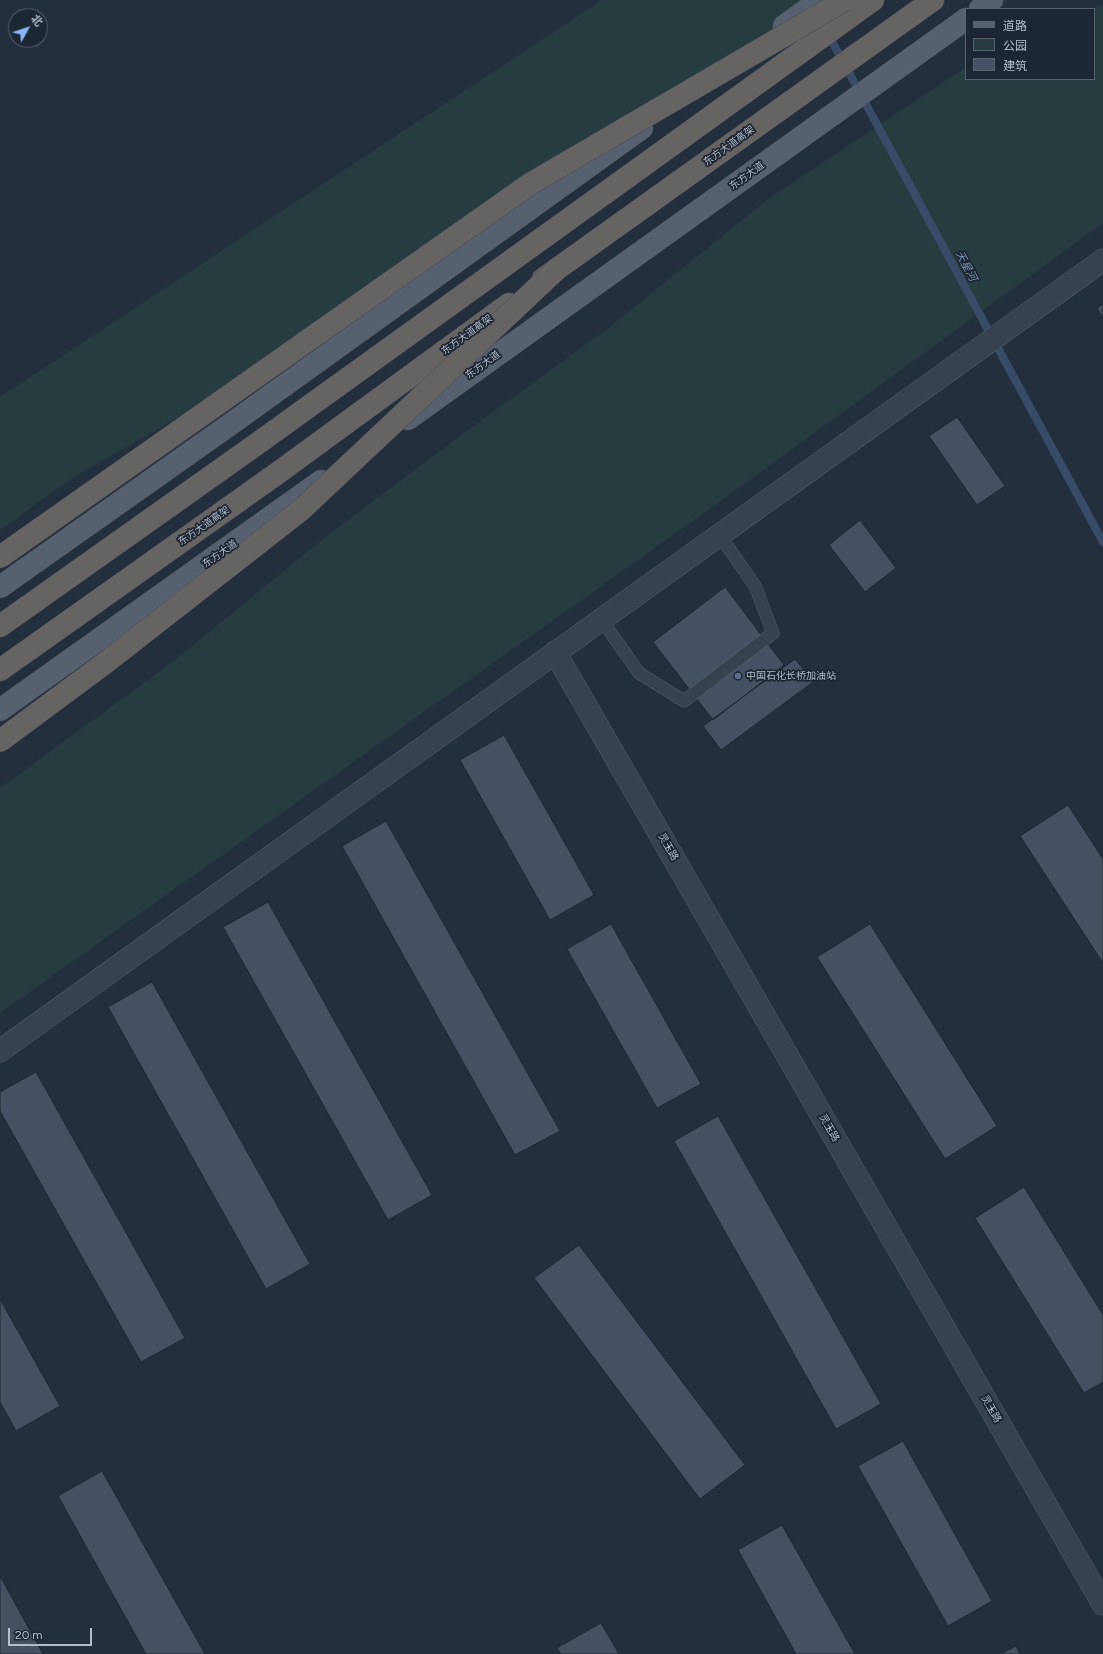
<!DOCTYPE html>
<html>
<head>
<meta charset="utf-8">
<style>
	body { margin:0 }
	#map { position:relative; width:1103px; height:1654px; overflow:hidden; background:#242f3e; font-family:Figtree,"Noto Sans SC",sans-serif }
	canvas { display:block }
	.legend { position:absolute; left:965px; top:8px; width:130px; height:72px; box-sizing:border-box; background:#1d2633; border:1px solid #59626f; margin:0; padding:5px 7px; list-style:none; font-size:12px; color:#b4bcc9 }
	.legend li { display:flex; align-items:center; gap:8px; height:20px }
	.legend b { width:20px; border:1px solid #59626f }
	.north { position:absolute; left:8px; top:8px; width:40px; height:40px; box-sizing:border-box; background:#1d2633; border:1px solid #59626f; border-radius:50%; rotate:50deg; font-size:11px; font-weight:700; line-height:16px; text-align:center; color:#b4bcc9 }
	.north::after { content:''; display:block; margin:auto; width:14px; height:18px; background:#8ab4f8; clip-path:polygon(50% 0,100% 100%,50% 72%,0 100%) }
	.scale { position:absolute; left:8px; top:1628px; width:84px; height:18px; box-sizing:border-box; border:2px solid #b4bcc9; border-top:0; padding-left:5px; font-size:12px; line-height:14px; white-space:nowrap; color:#b4bcc9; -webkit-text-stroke:3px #1d2633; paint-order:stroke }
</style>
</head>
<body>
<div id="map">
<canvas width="1103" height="1654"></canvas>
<ul class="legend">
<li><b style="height:5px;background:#56606e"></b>道路</li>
<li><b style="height:11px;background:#263c3f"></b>公园</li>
<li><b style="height:11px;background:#455162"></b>建筑</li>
</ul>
<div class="north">北</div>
<div class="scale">20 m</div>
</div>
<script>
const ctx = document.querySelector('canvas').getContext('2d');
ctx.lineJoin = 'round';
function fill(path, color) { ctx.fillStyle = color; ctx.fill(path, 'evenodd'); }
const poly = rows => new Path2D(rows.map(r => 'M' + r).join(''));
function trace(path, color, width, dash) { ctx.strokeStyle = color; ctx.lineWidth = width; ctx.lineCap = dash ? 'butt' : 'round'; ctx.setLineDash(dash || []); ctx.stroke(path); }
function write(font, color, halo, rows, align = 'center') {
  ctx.font = font + ' Figtree,"Noto Sans SC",sans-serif'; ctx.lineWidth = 3.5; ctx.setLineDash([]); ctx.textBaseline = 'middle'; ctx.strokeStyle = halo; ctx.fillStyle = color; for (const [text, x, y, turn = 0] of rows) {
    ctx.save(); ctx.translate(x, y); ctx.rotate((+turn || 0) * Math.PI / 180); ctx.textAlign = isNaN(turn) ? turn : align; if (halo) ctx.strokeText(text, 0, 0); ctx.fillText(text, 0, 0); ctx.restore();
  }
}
const green = poly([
	[602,0,819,0,426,282,219,394,74,477,0,530,0,397],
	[1103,4,1103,223,707,511,0,1013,0,788,170,664,323,539,449,444,607,329,767,200,962,70,966,68,966,79,1094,79,1094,9,1092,9]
]);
const stream = poly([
	[828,34,1103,542]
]);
const building = poly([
	[1103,304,1103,318,1097,308,1103,304],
	[957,417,1005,486,977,505,929,436,957,417],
	[860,520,896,568,865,592,829,545,860,520],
	[725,587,784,665,713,720,653,642,725,587],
	[795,659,813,682,721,750,703,726,795,659],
	[504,735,594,895,550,920,460,760,504,735],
	[1068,805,1103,859,1103,963,1020,836,1068,805],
	[386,821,560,1131,515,1155,342,846,386,821],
	[268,902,432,1195,388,1220,223,927,268,902],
	[611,924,701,1084,657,1108,567,949,611,924],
	[870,924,997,1126,945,1159,817,957,870,924],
	[152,982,310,1264,266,1289,108,1007,152,982],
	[36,1072,185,1338,141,1362,0,1111,0,1092,36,1072],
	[718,1116,881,1404,836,1429,674,1141,718,1116],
	[1024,1187,1103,1315,1103,1382,1084,1393,975,1218,1024,1187],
	[579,1245,745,1465,700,1499,534,1278,579,1245],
	[0,1299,60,1406,16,1431,0,1402,0,1299],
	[903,1441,992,1601,948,1626,858,1466,903,1441],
	[102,1471,205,1654,146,1654,58,1496,102,1471],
	[782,1525,855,1654,796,1654,738,1550,782,1525],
	[0,1576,43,1654,0,1654,0,1576],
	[601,1623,619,1654,561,1654,557,1648,601,1623],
	[1016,1646,1020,1654,1001,1654,1016,1646]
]);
const service = poly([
	[601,619,639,673,684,701,773,633,755,586,719,534]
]);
const tertiary = poly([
	[555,652,1103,1604],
	[0,1051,1103,260]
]);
const primary = poly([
	[980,9,992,0],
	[784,26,820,0],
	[408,419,966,19],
	[0,587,235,421,642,128],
	[0,710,321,481]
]);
const trunk = poly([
	[543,279,933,0],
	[0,626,254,446,873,0],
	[0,670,275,475,509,304]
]);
const trunkBridge = poly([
	[0,557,530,184,845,0],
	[0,741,105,663,301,510,558,268]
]);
const markers = [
	[738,676,4,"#5c6f8a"]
];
const streetNames = [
	["东方大道高架",729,146,-36],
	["东方大道",747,176,-36],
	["东方大道高架",467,335,-36],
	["东方大道",483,365,-36],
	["东方大道高架",204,526,-35],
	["东方大道",220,554,-35],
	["灵玉路",668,847,60],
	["灵玉路",829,1128,60],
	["灵玉路",991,1409,60]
];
const poiNames = [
	["中国石化长桥加油站",746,676]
];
const waterNames = [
	["天星河",966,266,62]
];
fill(green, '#263c3f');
trace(stream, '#394c67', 8);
fill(building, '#455162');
trace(building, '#1f2835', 1);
trace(service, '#565f6c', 13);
trace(tertiary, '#565f6c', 23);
trace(primary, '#414a57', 23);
trace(trunk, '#434c59', 23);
trace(service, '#38414e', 12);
trace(tertiary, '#38414e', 22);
trace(primary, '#56606e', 22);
trace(trunk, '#656462', 22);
trace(trunkBridge, '#434c59', 23, []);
trace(trunkBridge, '#656462', 22);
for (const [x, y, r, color] of markers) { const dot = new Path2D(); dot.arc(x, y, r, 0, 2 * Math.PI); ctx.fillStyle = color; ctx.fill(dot); trace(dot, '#1d2633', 1.5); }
write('10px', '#b4bcc9', '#1d2633', streetNames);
write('10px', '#b4bcc9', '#1d2633', poiNames, 'left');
write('italic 11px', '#7c92b1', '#1d2633', waterNames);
</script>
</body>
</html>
